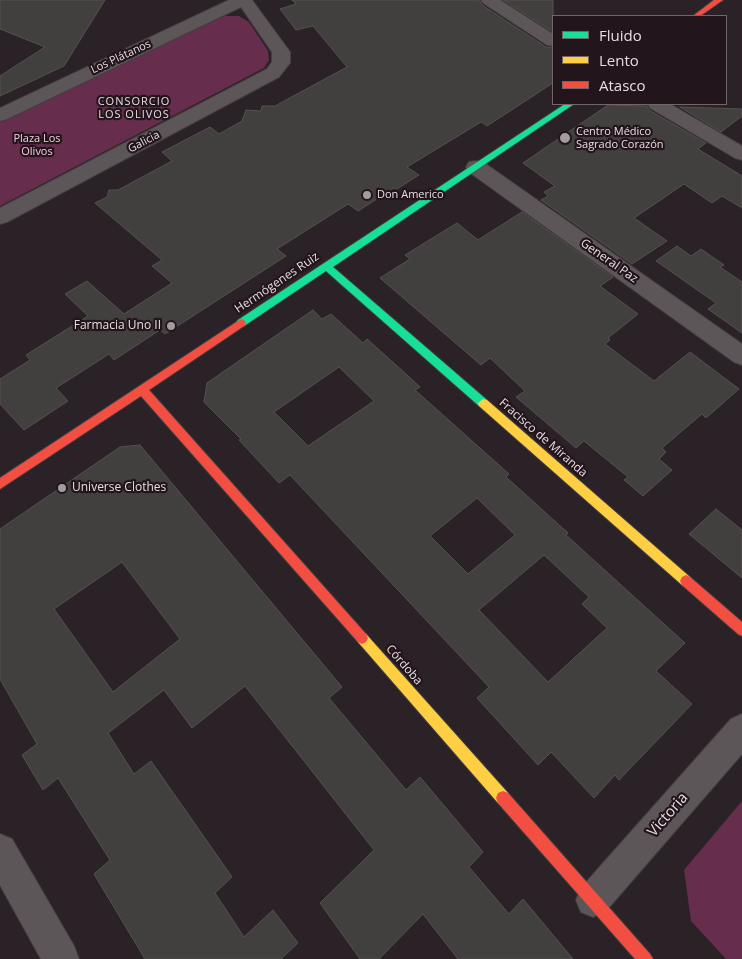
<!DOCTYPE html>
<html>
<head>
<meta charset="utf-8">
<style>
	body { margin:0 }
	#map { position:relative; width:742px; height:959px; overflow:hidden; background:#2a2226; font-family:"Open Sans",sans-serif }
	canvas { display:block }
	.legend { position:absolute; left:552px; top:15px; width:175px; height:90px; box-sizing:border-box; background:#23151c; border:1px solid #71656a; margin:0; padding:6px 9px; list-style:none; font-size:15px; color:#e6dce0 }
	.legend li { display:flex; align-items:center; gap:10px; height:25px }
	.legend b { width:25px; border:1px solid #71656a }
</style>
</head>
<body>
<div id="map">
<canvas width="742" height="959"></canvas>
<ul class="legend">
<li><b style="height:6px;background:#16e098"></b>Fluido</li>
<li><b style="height:6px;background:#ffcf43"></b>Lento</li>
<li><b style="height:6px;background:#f24e42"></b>Atasco</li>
</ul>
</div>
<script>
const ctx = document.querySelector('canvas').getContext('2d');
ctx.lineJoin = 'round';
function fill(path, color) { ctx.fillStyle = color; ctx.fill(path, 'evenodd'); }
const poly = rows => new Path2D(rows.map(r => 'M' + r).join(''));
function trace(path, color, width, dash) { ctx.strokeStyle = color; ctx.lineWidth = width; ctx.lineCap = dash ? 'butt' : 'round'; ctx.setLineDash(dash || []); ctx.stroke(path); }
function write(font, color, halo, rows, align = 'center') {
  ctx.font = font + ' "Open Sans",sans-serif'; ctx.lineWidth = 4.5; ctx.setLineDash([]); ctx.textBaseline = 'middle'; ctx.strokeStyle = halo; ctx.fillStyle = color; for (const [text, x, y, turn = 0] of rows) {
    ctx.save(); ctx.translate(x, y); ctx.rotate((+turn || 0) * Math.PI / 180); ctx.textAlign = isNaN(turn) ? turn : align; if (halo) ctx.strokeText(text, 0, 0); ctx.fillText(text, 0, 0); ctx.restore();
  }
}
const green = poly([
	[224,16,239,16,249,22,268,51,269,60,264,68,0,206,0,122],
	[742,801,742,959,726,959,691,921,684,870]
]);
const building = poly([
	[0,0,105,0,64,66,0,96,0,76,45,47,0,29,0,0],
	[292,0,479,0,482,5,546,47,553,48,553,83,487,126,481,122,407,167,419,175,397,189,394,188,358,211,348,204,277,249,286,256,165,334,160,330,114,360,109,354,56,388,68,401,24,430,0,404,0,379,30,360,26,355,88,316,65,294,87,281,124,314,172,283,152,266,162,260,95,203,107,197,109,190,118,190,172,161,162,152,210,127,219,134,242,121,246,110,261,111,262,106,275,106,347,67,313,26,296,30,280,9,296,4,292,0],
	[503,0,553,0,553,32,503,0],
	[608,105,647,106,649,110,706,143,698,149,742,176,742,208,722,196,712,203,684,184,634,218,667,241,632,264,541,200,548,196,544,192,555,186,523,163,608,105],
	[680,107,742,109,742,116,721,132,680,107],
	[522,212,613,277,600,286,638,314,608,338,610,340,605,344,654,381,690,352,739,389,706,418,702,414,662,448,666,452,659,459,672,470,643,496,624,480,628,477,584,441,576,448,516,397,525,391,490,358,481,365,380,278,410,259,405,255,457,223,478,240,522,212],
	[677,246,691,256,701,249,724,265,720,267,742,282,742,333,708,309,716,303,656,261,677,246],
	[313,310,322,319,331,314,363,343,367,339,406,374,420,387,415,390,509,474,506,477,568,533,566,535,685,643,656,671,692,704,619,780,615,775,594,798,551,752,538,765,477,698,489,687,290,475,279,483,239,440,241,439,204,402,207,383,313,310],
	[339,367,374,401,308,446,274,412,339,367],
	[477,498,515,535,468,574,430,536,477,498],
	[544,555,589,597,582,604,607,628,548,682,479,610,544,555],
	[140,445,342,687,329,698,406,790,420,777,483,852,469,867,509,914,523,899,573,959,458,959,423,914,379,959,360,959,320,903,374,850,245,686,192,728,164,690,108,733,134,774,151,761,232,877,215,893,244,937,273,910,298,943,281,959,145,959,94,874,110,860,58,778,43,790,22,755,37,744,0,679,0,529,120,447,140,445],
	[122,562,180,639,113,692,54,609,122,562],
	[716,509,742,530,742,578,689,534,716,509]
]);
const street = poly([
	[229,0,252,0,290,52,290,63,279,77,7,222,0,224,0,208,267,69,272,62,272,52,241,7,7,119,0,121,0,108,229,0],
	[481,0,500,0,553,34,553,46,547,45,483,3,481,0],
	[648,104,670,104,742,146,742,160,735,158,650,108,648,104],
	[476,161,483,162,742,344,742,365,734,362,469,172,466,167,469,162,476,161],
	[742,714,742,754,605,912,593,917,581,912,576,900,581,888,731,719,742,714],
	[0,834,12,839,74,946,79,959,41,959,0,885,0,834]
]);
const fast = poly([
	[565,104,574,104,333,267,487,400,488,403,487,406,479,406,326,271,244,326,238,326,236,323,238,320,565,104]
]);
const slow = poly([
	[483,399,487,400,690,577,692,581,690,585,686,587,682,585,479,406,478,403,483,399],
	[362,632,366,634,508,793,510,798,508,803,503,805,498,803,358,642,356,638,358,634,362,632]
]);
const jam = poly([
	[714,0,723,0,700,16,693,16,714,0],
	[241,319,244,320,246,323,244,326,149,390,366,634,368,638,366,642,362,644,358,642,141,396,0,489,0,478,241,319],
	[686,575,690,577,742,622,742,636,738,634,682,585,680,581,682,577,686,575],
	[503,791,508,793,650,954,653,959,635,959,498,803,496,798,498,793,503,791]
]);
const markers = [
	[565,138,6,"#a49b9f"],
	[367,195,5,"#a49b9f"],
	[171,326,5,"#a49b9f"],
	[62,488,5,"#a49b9f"]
];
const farStreetnames = [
	["Los Plátanos",121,57,-25],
	["Galicia",144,142,-28]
];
const farNeighbourhoodnames = [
	["CONSORCIO",134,102],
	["LOS OLIVOS",134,115]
];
const farPoinames = [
	["Centro Médico",576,132],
	["Sagrado Corazón",576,145],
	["Don Americo",377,195]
];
const farParknames = [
	["Plaza Los",37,139],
	["Olivos",37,152]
];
const streetNames = [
	["General Paz",609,261,35],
	["Hermógenes Ruiz",277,283,-34],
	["Fracisco de Miranda",543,438,41],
	["Córdoba",404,665,49]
];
const poiNames = [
	["Farmacia Uno II",161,326],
	["Universe Clothes",72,488,"left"]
];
const nearStreetnames = [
	["Victoria",668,815,-49]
];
fill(green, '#662d4c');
fill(building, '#423f3f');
trace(building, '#545251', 1);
trace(street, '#443e41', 2);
trace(fast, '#443e41', 2);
trace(slow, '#443e41', 2);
trace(jam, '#443e41', 2);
fill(street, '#5c5659');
fill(fast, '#16e098');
fill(slow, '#ffcf43');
fill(jam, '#f24e42');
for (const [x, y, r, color] of markers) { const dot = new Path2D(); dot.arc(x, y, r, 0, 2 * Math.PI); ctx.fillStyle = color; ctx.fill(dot); trace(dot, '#23151c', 2); }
write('11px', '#e6dce0', '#23151c', farStreetnames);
ctx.letterSpacing = '1px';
write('11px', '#e6dce0', '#23151c', farNeighbourhoodnames);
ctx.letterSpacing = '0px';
write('11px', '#e6dce0', '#23151c', farPoinames, 'left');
write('11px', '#f9cae0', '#23151c', farParknames);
write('12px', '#e6dce0', '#23151c', streetNames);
write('12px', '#e6dce0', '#23151c', poiNames, 'right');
write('15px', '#e6dce0', '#23151c', nearStreetnames);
</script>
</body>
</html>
